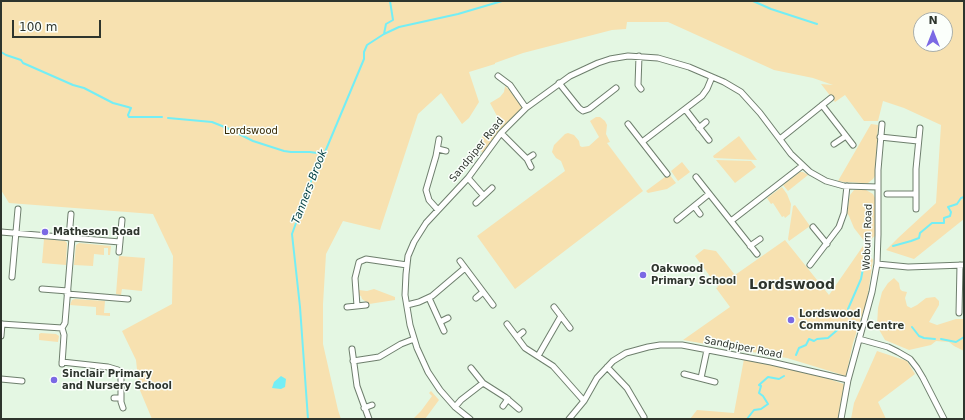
<!DOCTYPE html>
<html>
<head>
<meta charset="utf-8">
<style>
	body { margin:0 }
	#map { position:relative; width:965px; height:420px; overflow:hidden; background:#e4f7e3; font-family:"DejaVu Sans",sans-serif }
	canvas { display:block }
	.frame { position:absolute; inset:0; border:2px solid #2e352d; pointer-events:none }
	.north { position:absolute; left:913px; top:12px; width:40px; height:40px; box-sizing:border-box; background:#fbfffb; border:1px solid #a9aea9; border-radius:50%; rotate:0deg; font-size:11px; font-weight:700; line-height:16px; text-align:center; color:#2e352d }
	.north::after { content:''; display:block; margin:auto; width:14px; height:18px; background:#7b69e4; clip-path:polygon(50% 0,100% 100%,50% 72%,0 100%) }
	.scale { position:absolute; left:12px; top:20px; width:89px; height:18px; box-sizing:border-box; border:2px solid #2e352d; border-top:0; padding-left:5px; font-size:12px; line-height:14px; white-space:nowrap; color:#2e352d; -webkit-text-stroke:3px #fbfffb; paint-order:stroke }
</style>
</head>
<body>
<div id="map">
<canvas width="965" height="420"></canvas>
<div class="frame"></div>
<div class="north">N</div>
<div class="scale">100 m</div>
</div>
<script>
const ctx = document.querySelector('canvas').getContext('2d');
ctx.lineJoin = 'round';
function fill(path, color) { ctx.fillStyle = color; ctx.fill(path, 'evenodd'); }
const poly = rows => new Path2D(rows.map(r => 'M' + r).join(''));
function trace(path, color, width, dash) { ctx.strokeStyle = color; ctx.lineWidth = width; ctx.lineCap = dash ? 'butt' : 'round'; ctx.setLineDash(dash || []); ctx.stroke(path); }
function write(font, color, halo, rows, align = 'center') {
  ctx.font = font + ' "DejaVu Sans",sans-serif'; ctx.lineWidth = 3; ctx.setLineDash([]); ctx.textBaseline = 'middle'; ctx.strokeStyle = halo; ctx.fillStyle = color; for (const [text, x, y, turn = 0] of rows) {
    ctx.save(); ctx.translate(x, y); ctx.rotate((+turn || 0) * Math.PI / 180); ctx.textAlign = isNaN(turn) ? turn : align; if (halo) ctx.strokeText(text, 0, 0); ctx.fillText(text, 0, 0); ctx.restore();
  }
}
const green = poly([
	[1,1,964,1,964,219,914,259,886,250,898,238,936,203,941,125,904,108,883,101,878,121,864,121,845,95,835,102,821,84,833,85,813,78,774,70,668,22,627,22,626,29,612,30,523,53,495,63,495,64,469,72,479,102,469,118,462,124,441,93,418,114,380,230,343,221,326,254,323,304,323,344,338,410,341,419,152,419,139,388,136,360,122,331,172,304,173,256,153,214,9,203,1,190],
	[921,20,945,20,945,44,921,44],
	[505,86,517,97,523,108,494,138,483,153,480,150,482,147,482,137,485,133,492,129,495,124,497,116,490,103,500,97,504,92],
	[596,117,600,117,605,121,607,125,606,134,610,142,607,143,643,191,515,289,477,236,565,171,561,161,556,158,552,152,554,145,565,134,568,133,574,135,579,141,580,146,582,147,589,146,599,137,590,121],
	[871,124,878,125,875,176,873,179,868,183,863,183,844,182,838,181],
	[739,136,757,160,714,158,713,156],
	[716,160,751,161,756,167,735,183],
	[682,162,690,172,678,181,671,171],
	[800,172,803,172,808,175,788,191,783,185],
	[669,174,676,183,667,189,648,193,646,191],
	[782,187,787,194,791,204,790,214,785,218,784,216,782,217,773,203,771,204,767,198],
	[854,190,866,190,873,194,875,198,875,236,867,242,865,242,854,228,849,216,847,213,850,195],
	[795,205,810,226,789,241,788,239,793,206],
	[44,239,65,241,67,243,66,265,42,263],
	[785,240,829,295,863,246,873,260,867,300,853,343,846,376,787,358,683,340,730,307,716,288,718,287,695,256,704,249,716,251,735,275],
	[79,243,111,246,110,255,108,255,108,248,104,248,104,255,94,254,93,266,74,265,76,245],
	[119,256,145,258,142,291,122,289,121,295,116,294],
	[894,278,899,283,900,289,902,291,907,292,905,298,907,306,911,308,917,305,926,298,935,297,939,301,939,305,929,322,937,325,956,319,964,319,964,351,954,346,949,342,936,341,931,345,909,350,885,340,877,326,878,308,882,292,888,283],
	[374,289,395,297,395,300,369,304,362,299,361,296,358,295,358,292,359,290,367,291],
	[75,299,105,301,104,313,110,313,110,316,96,315,96,307,70,305,72,300],
	[41,333,56,334,59,336,58,342,39,340,39,334],
	[877,351,907,361,915,374,878,402,886,419,851,419,854,403],
	[744,359,792,367,844,384,838,419,690,419,697,410,734,413],
	[431,391,439,400,425,419,413,419,421,411,432,396,429,393]
]);
const water = poly([
	[281,376,286,379,285,387,281,389,272,388,274,382]
]);
const stream = poly([
	[753,1,771,9,817,24],
	[384,34,399,27,458,14,502,1],
	[1,52,6,55,21,60,23,63,73,85,84,88,113,103,128,107,131,108,128,115,129,117,162,117],
	[168,118,212,122,227,128,253,141,284,151,291,152,310,152,324,154],
	[893,246,911,241,919,238,920,233,932,223,944,223,944,218,950,216,951,212,948,207,957,204,961,198,964,197],
	[848,309,861,279,865,258],
	[912,327,919,336,924,338,935,339],
	[941,339,956,342,964,337],
	[796,355,799,348,806,345,809,339,814,341,817,339,828,338,842,326],
	[308,419,300,307,292,234,313,176,325,152,364,59,364,52,367,45,384,34,386,24,393,20,390,1],
	[747,419,754,410,761,409,768,404,763,396,759,393,761,386,759,385,768,377,779,379,784,376]
]);
const minor = poly([
	[639,56,638,85,641,89],
	[498,76,510,85,526,108],
	[559,83,579,108,583,111,589,109,616,88],
	[822,105,853,145],
	[685,109,709,140],
	[628,124,667,174],
	[699,128,706,122],
	[501,133,527,159,531,167],
	[880,137,918,141],
	[780,139,831,98],
	[642,142,702,96,707,89,712,77],
	[834,144,846,136],
	[438,149,446,151],
	[527,159,533,155],
	[696,177,757,254],
	[468,178,483,195],
	[887,194,916,194],
	[476,203,492,188],
	[694,206,700,214],
	[916,209,916,169,920,128],
	[438,210,429,200,426,190,436,156,439,139],
	[677,220,709,194],
	[731,221,802,166],
	[813,227,827,244],
	[1,232,120,242],
	[69,238,71,214],
	[750,246,760,239],
	[119,252,122,220],
	[460,261,493,305],
	[877,264,908,267,964,265],
	[810,265,839,227,844,213,847,186],
	[12,277,18,209],
	[42,289,68,291],
	[67,294,128,299],
	[429,298,444,331],
	[476,298,483,292],
	[407,305,419,302,432,296,465,268],
	[357,306,355,278,359,262,366,259,407,265],
	[347,307,366,305],
	[554,307,570,328],
	[959,313,960,265],
	[440,322,448,318],
	[1,324,62,328],
	[507,324,525,348,553,366,584,401],
	[62,328,65,323,72,238],
	[62,328,64,335,62,364],
	[1,336,2,324],
	[517,337,523,332],
	[859,339,888,347,898,352,910,359,917,368,923,378,944,419],
	[352,349,357,386,369,419],
	[538,356,561,316],
	[353,361,379,357,401,344,414,339],
	[62,362,108,367,118,370,121,377,121,402,123,408],
	[607,367,627,388,644,417],
	[471,368,483,383,505,397,519,409],
	[684,374,715,382],
	[701,378,707,350],
	[1,379,22,381],
	[114,398,121,398],
	[503,406,508,399],
	[455,407,461,400,483,383],
	[364,408,372,405],
	[470,419,455,407,440,390,428,372,417,348,410,325,405,295,406,274,408,256,414,242,426,223,468,178,501,133,526,108,570,76,598,63,610,59,628,56,658,58,689,67,724,82,741,92,760,113,791,154,810,172,826,181,844,186,878,187],
	[569,419,584,401,597,378,613,361,626,353,648,347,660,345,682,345,771,362,848,380],
	[841,419,848,380,872,292,877,264,878,235,878,170,882,124]
]);
const markers = [
	[45,232,4,"#7b69e4"],
	[643,275,4,"#7b69e4"],
	[791,320,4,"#7b69e4"],
	[54,380,4,"#7b69e4"]
];
const parkNames = [
	["Lordswood",251,131]
];
const streetNames = [
	["Sandpiper Road",477,150,-51],
	["Woburn Road",868,237,-88],
	["Sandpiper Road",743,348,11]
];
const poiNames = [
	["Matheson Road",53,232],
	["Oakwood",651,269],
	["Primary School",651,281],
	["Lordswood",799,314],
	["Community Centre",799,326],
	["Sinclair Primary",62,374],
	["and Nursery School",62,386]
];
const waterNames = [
	["Tanners Brook",310,187,-69]
];
const districtNames = [
	["Lordswood",792,285]
];
fill(green, '#f7e1b0');
fill(water, '#74eef5');
trace(stream, '#74eef5', 2);
trace(minor, '#6e7f6d', 7);
trace(minor, '#fff', 5);
for (const [x, y, r, color] of markers) { const dot = new Path2D(); dot.arc(x, y, r, 0, 2 * Math.PI); ctx.fillStyle = color; ctx.fill(dot); trace(dot, '#fbfffb', 1.5); }
write('10px', '#372903', '#fbfffb', parkNames);
write('10px', '#2e352d', '#fbfffb', streetNames);
write('bold 10px', '#2e352d', '#fbfffb', poiNames, 'left');
write('italic 11px', '#013e42', '#fbfffb', waterNames);
write('bold 14px', '#2e352d', '#fbfffb', districtNames);
</script>
</body>
</html>
